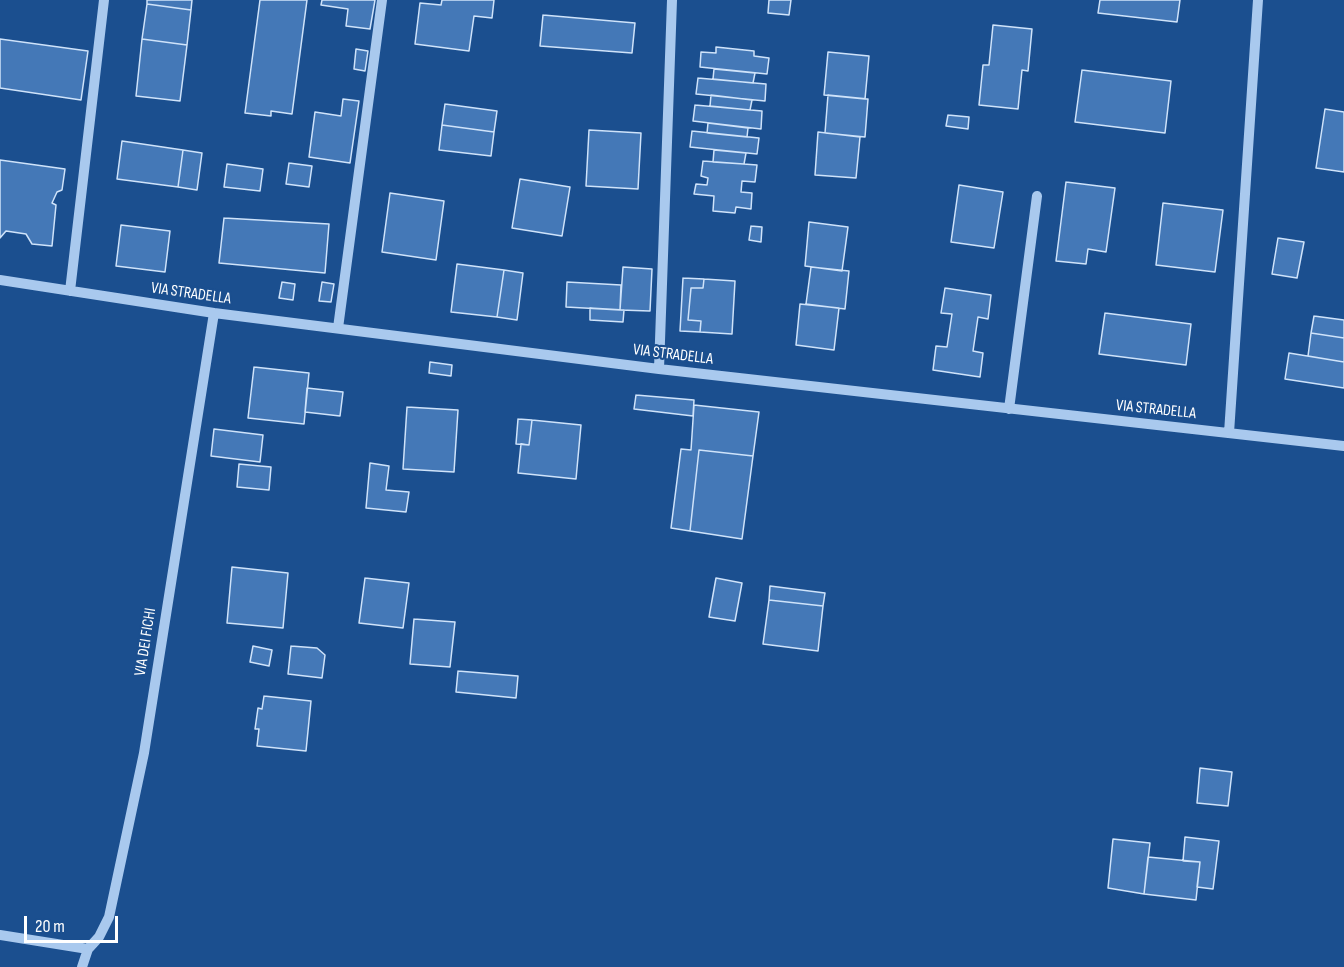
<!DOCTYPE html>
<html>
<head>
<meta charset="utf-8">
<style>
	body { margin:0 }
	#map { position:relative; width:1344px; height:967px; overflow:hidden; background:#1b4f8f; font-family:"Sofia Sans Condensed",sans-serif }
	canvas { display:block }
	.scale { position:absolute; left:24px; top:916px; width:94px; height:27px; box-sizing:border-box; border:3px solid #fff; border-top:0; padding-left:8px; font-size:18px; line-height:21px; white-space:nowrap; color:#fff; -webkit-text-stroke:4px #1b4f8f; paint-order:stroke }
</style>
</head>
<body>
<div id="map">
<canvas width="1344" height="967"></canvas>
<div class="scale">20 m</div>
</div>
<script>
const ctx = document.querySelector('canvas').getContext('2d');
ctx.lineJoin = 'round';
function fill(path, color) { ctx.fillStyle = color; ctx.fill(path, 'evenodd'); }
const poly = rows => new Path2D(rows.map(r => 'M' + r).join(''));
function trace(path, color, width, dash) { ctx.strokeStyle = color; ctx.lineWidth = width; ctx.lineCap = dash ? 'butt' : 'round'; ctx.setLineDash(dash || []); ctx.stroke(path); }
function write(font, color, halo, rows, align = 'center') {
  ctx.font = font + ' "Sofia Sans Condensed",sans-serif'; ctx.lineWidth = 4.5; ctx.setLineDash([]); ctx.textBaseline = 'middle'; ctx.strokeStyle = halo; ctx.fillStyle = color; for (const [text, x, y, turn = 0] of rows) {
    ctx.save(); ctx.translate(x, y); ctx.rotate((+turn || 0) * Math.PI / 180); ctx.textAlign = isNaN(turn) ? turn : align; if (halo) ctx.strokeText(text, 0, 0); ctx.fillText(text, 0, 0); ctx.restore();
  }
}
const building = poly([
	[147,0,192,0,191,10,147,4,147,0],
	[260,0,307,0,292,114,271,111,271,116,245,113,260,0],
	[322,0,375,0,370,29,346,26,348,9,321,5,322,0],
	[442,0,494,0,492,18,474,16,469,51,415,44,420,3,441,5,442,0],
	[769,0,791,0,789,15,768,13,769,0],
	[1100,0,1180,0,1177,22,1098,13,1100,0],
	[147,4,191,10,187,45,142,39,147,4],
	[543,15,635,23,632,53,540,46,543,15],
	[993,25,1032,29,1028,71,1022,70,1018,109,979,105,983,65,989,65,993,25],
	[0,39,88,51,81,100,0,88,0,39],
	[142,39,187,45,180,101,136,96,142,39],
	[716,47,754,51,754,56,769,58,767,74,700,67,701,52,716,53,716,47],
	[356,49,368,51,365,71,354,69,356,49],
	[828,52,869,56,865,99,824,95,828,52],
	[714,69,755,73,753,83,713,79,714,69],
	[1082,70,1171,81,1165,133,1075,122,1082,70],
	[698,78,766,84,765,101,696,94,698,78],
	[711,95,752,100,750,110,710,106,711,95],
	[828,95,868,99,865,137,825,133,828,95],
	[343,99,359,101,350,163,309,157,315,112,341,116,343,99],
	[445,104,497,111,494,132,442,125,445,104],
	[695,105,762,111,761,129,693,121,695,105],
	[1325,109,1344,112,1344,172,1316,168,1325,109],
	[948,115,969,117,968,129,946,126,948,115],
	[708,123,748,128,747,137,707,133,708,123],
	[442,125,494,132,491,156,439,150,442,125],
	[589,130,641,133,638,189,586,186,589,130],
	[692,131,759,138,757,154,690,147,692,131],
	[818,132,860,137,856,178,815,175,818,132],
	[122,141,183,150,178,187,117,179,122,141],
	[183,150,202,153,197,190,178,187,183,150],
	[714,150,746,153,744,164,713,162,714,150],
	[0,160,65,169,62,190,57,192,52,203,56,205,52,246,32,244,26,234,6,231,0,238,0,160],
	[703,161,757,165,755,182,742,181,741,192,752,193,751,209,736,207,735,213,713,211,714,196,694,194,696,184,707,185,708,178,701,176,703,161],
	[289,163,312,166,309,187,286,184,289,163],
	[227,164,263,169,260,191,224,187,227,164],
	[520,179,570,187,562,236,512,228,520,179],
	[1066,182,1115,188,1106,252,1088,249,1086,264,1056,261,1066,182],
	[959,185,1003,192,994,248,951,242,959,185],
	[390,193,444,201,436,260,382,252,390,193],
	[1163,203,1223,210,1215,272,1156,265,1163,203],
	[224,218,329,224,325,273,219,263,224,218],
	[809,222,848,227,842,271,805,266,809,222],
	[121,225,170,231,165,272,116,266,121,225],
	[751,226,762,227,761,242,749,240,751,226],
	[1278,238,1304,242,1297,278,1272,274,1278,238],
	[457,264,504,270,497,317,451,312,457,264],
	[623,267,652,269,650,311,620,310,623,267],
	[811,267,849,271,845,309,806,304,811,267],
	[504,270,523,273,517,320,497,317,504,270],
	[683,278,704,279,703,288,691,288,688,320,701,321,700,332,680,331,683,278],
	[704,279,735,281,732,334,700,332,701,321,688,320,691,288,703,288,704,279],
	[282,282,295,284,293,300,279,298,282,282],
	[322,282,334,284,331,302,319,301,322,282],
	[567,282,621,285,620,310,566,307,567,282],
	[945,288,991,295,988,319,978,317,973,351,983,353,980,377,933,370,936,346,947,347,952,314,941,313,945,288],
	[800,304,839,308,834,350,796,345,800,304],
	[590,308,624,310,623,322,590,320,590,308],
	[1105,313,1191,324,1186,365,1099,354,1105,313],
	[1314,316,1344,320,1344,338,1311,333,1314,316],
	[1311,333,1344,338,1344,362,1308,356,1311,333],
	[1289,353,1344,362,1344,388,1285,379,1289,353],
	[430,362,452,365,451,376,429,373,430,362],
	[254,367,309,373,304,424,248,418,254,367],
	[307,388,343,392,340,416,305,412,307,388],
	[636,395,694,400,693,416,634,409,636,395],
	[694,405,759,412,753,456,699,450,690,531,671,528,681,449,691,450,694,405],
	[407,407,458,410,454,472,403,469,407,407],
	[518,419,532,420,529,445,516,444,518,419],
	[532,420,581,425,576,479,518,473,521,444,529,445,532,420],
	[214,429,263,435,260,462,211,456,214,429],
	[699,450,753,456,742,539,690,531,699,450],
	[370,463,389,466,386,490,409,492,406,512,366,508,370,463],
	[239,464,271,467,269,490,237,487,239,464],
	[232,567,288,573,283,628,227,623,232,567],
	[365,578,409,583,403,628,359,623,365,578],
	[716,578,742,583,735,621,709,617,716,578],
	[770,586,825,593,823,606,769,600,770,586],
	[769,600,823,606,818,651,763,644,769,600],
	[414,619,455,622,450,667,410,664,414,619],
	[253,646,272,650,269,666,250,662,253,646],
	[291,646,317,648,325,655,322,678,288,674,291,646],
	[458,671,518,676,516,698,456,692,458,671],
	[264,696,311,701,306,751,257,746,259,729,255,729,258,708,262,709,264,696],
	[1200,768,1232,772,1228,806,1197,803,1200,768],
	[1185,837,1219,841,1213,889,1197,887,1200,862,1183,861,1185,837],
	[1113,839,1150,843,1144,894,1108,888,1113,839],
	[1148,857,1200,862,1196,900,1144,894,1148,857]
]);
const minor = poly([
	[0,280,214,313,659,369,1344,446],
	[70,291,104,0],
	[338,328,382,0],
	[659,369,672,0],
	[1009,409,1037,196],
	[1229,433,1258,0],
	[0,935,88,949],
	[82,967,88,949,99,937,109,917,144,753,214,313]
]);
const streetNames = [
	["VIA STRADELLA",191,294,8],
	["VIA STRADELLA",673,355,7],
	["VIA STRADELLA",1156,410,6],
	["VIA DEI FICHI",146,642,-81]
];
fill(building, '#4478b7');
trace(building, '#cfe3fa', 1.5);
trace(minor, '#a9c9ee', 10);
write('16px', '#fff', '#1b4f8f', streetNames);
</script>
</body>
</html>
